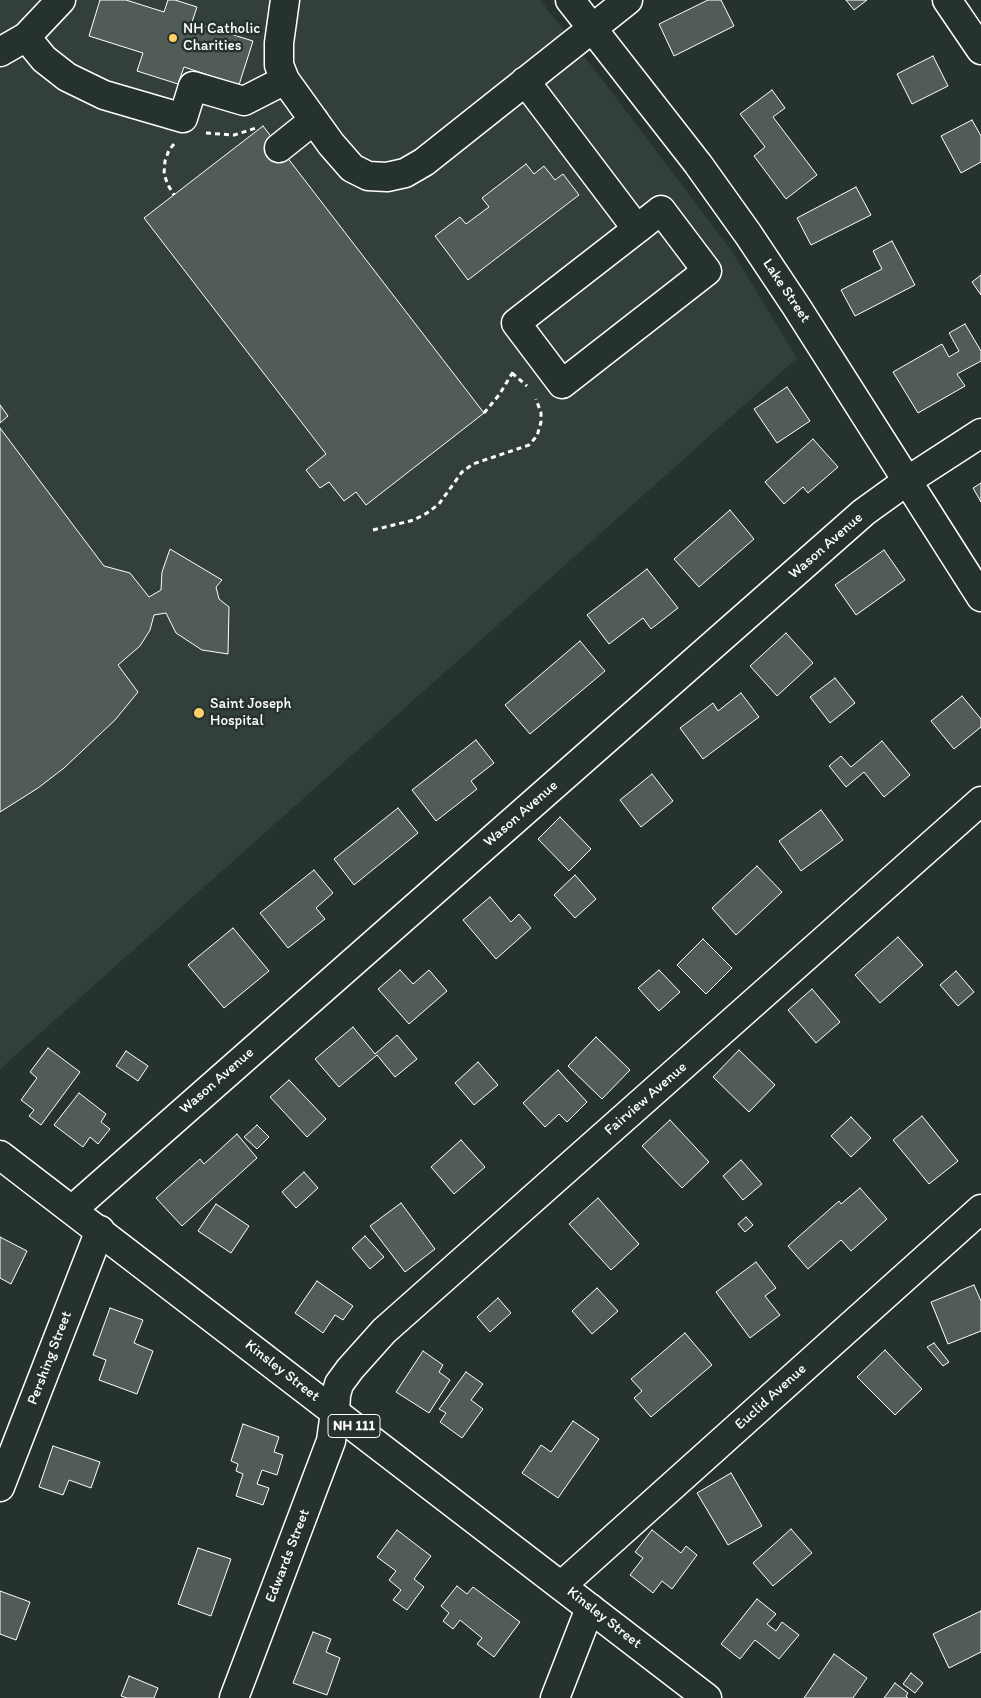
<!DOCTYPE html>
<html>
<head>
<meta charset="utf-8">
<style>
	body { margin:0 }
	canvas { display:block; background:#26332d }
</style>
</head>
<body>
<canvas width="981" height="1698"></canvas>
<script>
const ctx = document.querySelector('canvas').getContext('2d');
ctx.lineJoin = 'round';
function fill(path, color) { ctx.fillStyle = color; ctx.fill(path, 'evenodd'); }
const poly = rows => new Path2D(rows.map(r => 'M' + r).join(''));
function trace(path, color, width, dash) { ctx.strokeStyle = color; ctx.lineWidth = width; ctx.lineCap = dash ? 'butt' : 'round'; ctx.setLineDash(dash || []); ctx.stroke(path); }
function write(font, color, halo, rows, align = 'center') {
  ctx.font = font + ' Itim,sans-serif'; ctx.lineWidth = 5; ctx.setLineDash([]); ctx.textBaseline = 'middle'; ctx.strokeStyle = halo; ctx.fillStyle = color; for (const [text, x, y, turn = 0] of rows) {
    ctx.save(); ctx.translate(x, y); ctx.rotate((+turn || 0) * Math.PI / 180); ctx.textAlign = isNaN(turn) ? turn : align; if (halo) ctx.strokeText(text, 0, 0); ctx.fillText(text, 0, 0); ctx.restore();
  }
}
const built = poly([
	[0,0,540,0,607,86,731,250,797,358,0,1069]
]);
const building = poly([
	[100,0,126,0,164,12,168,0,175,0,197,7,192,22,253,41,239,85,184,67,178,84,137,71,143,53,89,36,100,0],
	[708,0,721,0,734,26,674,56,659,24,708,0],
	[846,0,867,0,854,10,846,0],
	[933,56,948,86,912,104,897,74,933,56],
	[772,90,785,108,773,117,817,175,786,199,754,156,765,147,740,114,772,90],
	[972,120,981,136,981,162,961,173,941,136,972,120],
	[263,126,484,413,366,505,356,492,344,501,329,482,320,488,306,470,326,454,144,218,263,126],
	[526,164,534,174,544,166,555,180,563,174,579,195,468,280,435,236,460,217,466,224,489,207,482,198,526,164],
	[856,187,871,215,811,245,797,218,856,187],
	[892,241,915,285,855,316,841,290,882,269,873,251,892,241],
	[981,275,981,295,972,282,981,275],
	[965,324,981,351,981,361,957,374,965,386,918,413,893,372,942,344,949,357,959,351,949,333,965,324],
	[787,387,810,421,777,443,754,409,787,387],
	[0,405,8,416,0,423,0,405],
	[0,428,104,566,130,573,149,597,161,590,162,572,170,549,222,580,216,587,219,599,229,607,228,654,202,650,176,633,166,613,154,615,150,630,140,646,118,665,138,692,115,720,64,768,38,788,0,812,0,428],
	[813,439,838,467,808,493,803,487,784,504,765,482,813,439],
	[981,483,981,502,973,488,981,483],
	[730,510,754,539,699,587,674,559,730,510],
	[884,550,905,580,856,615,835,585,884,550],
	[647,569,678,608,651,629,643,618,609,644,587,615,647,569],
	[786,633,813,663,777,696,750,666,786,633],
	[580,641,605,671,530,734,505,705,580,641],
	[835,678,855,703,830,723,810,697,835,678],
	[741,693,759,717,703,759,680,728,713,703,718,711,741,693],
	[962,696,981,719,981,727,954,749,931,721,962,696],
	[476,740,494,763,471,781,477,789,436,821,412,790,476,740],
	[882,741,910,775,884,797,864,772,846,787,829,766,841,756,851,767,882,741],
	[652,774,673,801,641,827,620,800,652,774],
	[398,808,418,833,354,885,334,859,398,808],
	[821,810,843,840,801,871,779,841,821,810],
	[560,817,591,849,569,871,538,839,560,817],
	[757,866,782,892,736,935,712,908,757,866],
	[314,870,333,893,316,908,325,919,288,948,260,913,314,870],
	[575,875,596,899,575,918,554,895,575,875],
	[490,897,511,922,519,914,531,928,496,959,463,920,490,897],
	[233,928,269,971,224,1008,188,965,233,928],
	[898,937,923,965,880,1003,855,975,898,937],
	[703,939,732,968,706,994,677,965,703,939],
	[400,970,413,984,429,970,447,991,409,1024,378,989,400,970],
	[659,970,680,992,659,1011,638,988,659,970],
	[956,971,974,992,958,1006,940,985,956,971],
	[812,989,840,1022,816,1043,788,1010,812,989],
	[353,1027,375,1054,397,1035,417,1059,395,1077,377,1055,339,1087,315,1059,353,1027],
	[596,1037,630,1070,602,1099,568,1066,596,1037],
	[48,1048,80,1072,41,1125,29,1116,34,1110,21,1100,37,1078,30,1072,48,1048],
	[739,1050,775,1085,749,1112,713,1077,739,1050],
	[126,1051,148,1066,138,1081,116,1066,126,1051],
	[478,1062,498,1085,474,1105,455,1083,478,1062],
	[558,1070,587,1102,567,1122,559,1114,545,1127,523,1103,558,1070],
	[289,1080,326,1119,307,1137,270,1097,289,1080],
	[79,1093,106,1114,101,1122,110,1129,98,1144,90,1137,83,1147,54,1125,79,1093],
	[922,1116,958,1161,929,1184,893,1140,922,1116],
	[851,1117,871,1138,851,1157,831,1136,851,1117],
	[670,1120,709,1162,682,1188,642,1146,670,1120],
	[257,1125,269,1137,257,1149,244,1137,257,1125],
	[237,1134,257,1158,182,1226,156,1198,200,1159,204,1164,237,1134],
	[461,1140,485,1167,454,1194,431,1167,461,1140],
	[741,1160,762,1184,743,1200,723,1176,741,1160],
	[304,1172,318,1188,296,1208,282,1192,304,1172],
	[860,1188,887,1219,851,1251,841,1240,808,1269,788,1246,839,1201,841,1204,860,1188],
	[598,1198,639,1244,611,1270,569,1224,598,1198],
	[401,1203,435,1249,405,1272,370,1226,401,1203],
	[216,1204,249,1226,231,1253,198,1231,216,1204],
	[746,1217,753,1225,745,1232,738,1224,746,1217],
	[365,1236,384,1257,370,1269,352,1248,365,1236],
	[0,1237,27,1251,11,1284,0,1278,0,1237],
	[756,1262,776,1288,765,1296,780,1315,750,1338,716,1292,756,1262],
	[317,1281,353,1306,343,1320,335,1315,323,1333,295,1313,317,1281],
	[974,1285,981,1301,981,1331,948,1344,931,1302,974,1285],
	[597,1288,618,1311,592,1334,572,1311,597,1288],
	[498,1298,511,1313,490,1332,477,1317,498,1298],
	[110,1308,143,1320,134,1343,153,1351,137,1394,99,1380,106,1360,93,1355,110,1308],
	[685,1333,712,1365,651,1417,634,1398,642,1391,631,1379,685,1333],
	[934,1343,949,1362,943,1366,927,1347,934,1343],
	[885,1350,922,1389,895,1415,857,1377,885,1350],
	[423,1351,443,1365,439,1372,450,1380,429,1413,396,1392,423,1351],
	[466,1372,483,1384,471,1400,483,1409,462,1438,440,1422,446,1413,439,1409,466,1372],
	[573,1421,599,1439,558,1498,522,1473,541,1445,551,1452,573,1421],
	[243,1424,279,1437,274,1452,283,1455,277,1475,262,1470,257,1484,269,1488,263,1505,236,1496,243,1474,236,1471,238,1464,231,1461,243,1424],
	[53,1446,100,1462,91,1488,69,1480,63,1495,39,1487,53,1446],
	[731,1473,762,1526,728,1545,697,1493,731,1473],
	[791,1529,812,1553,773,1586,753,1563,791,1529],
	[397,1530,431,1556,414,1579,424,1587,407,1610,393,1600,401,1590,389,1580,396,1571,377,1557,397,1530],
	[652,1530,681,1553,686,1546,697,1555,672,1589,662,1581,653,1593,630,1575,643,1558,635,1552,652,1530],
	[198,1548,231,1559,211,1616,178,1604,198,1548],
	[457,1586,467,1594,473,1587,520,1622,494,1657,477,1644,482,1638,460,1620,453,1629,443,1621,449,1613,441,1606,457,1586],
	[0,1591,30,1602,16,1640,0,1634,0,1591],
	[757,1599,776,1614,767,1624,776,1631,782,1622,799,1635,779,1659,755,1640,740,1659,721,1644,757,1599],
	[981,1611,981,1652,949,1668,933,1634,981,1611],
	[313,1632,331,1639,326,1652,340,1658,327,1695,293,1683,313,1632],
	[834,1654,867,1678,853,1698,804,1698,834,1654],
	[911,1673,923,1683,915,1693,903,1684,911,1673],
	[129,1676,158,1688,154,1698,127,1698,121,1696,129,1676],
	[895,1683,908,1693,906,1696,908,1698,884,1698,895,1683]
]);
const path = poly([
	[206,133,234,135,256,128],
	[174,144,169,150,165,161,164,174,168,185,174,195],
	[512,373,527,386],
	[484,413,499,395,513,372],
	[373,530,414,520,427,513,439,504,462,472,473,464,529,445,537,436,541,422,541,413,536,399]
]);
const minor = poly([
	[570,0,698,164,748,234,796,306,981,597],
	[947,0,981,50],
	[26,37,61,0],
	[0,52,26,37,44,59,67,77,104,95,183,118,193,86,244,101,285,80,331,144,352,168,368,176,387,177,405,173,424,162,628,0],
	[285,80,279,65,279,43,285,0],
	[525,81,637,229,516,323,562,384,707,271,661,210,637,229],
	[279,148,314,120],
	[73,1209,864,512,907,481,981,433],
	[0,1487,100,1230],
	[562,1585,981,1209],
	[234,1698,331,1441,335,1412,336,1395,339,1384,350,1369,384,1331,981,801],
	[555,1698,590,1608]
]);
const major = poly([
	[0,1155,707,1698]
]);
const markers = [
	[173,38,5,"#ffd166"],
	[199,713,6,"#ffd166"]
];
const shields = [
	[354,1426,52]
];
const shieldNames = [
	["NH 111",354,1426]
];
const poiNames = [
	["NH Catholic",183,29],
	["Charities",183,46],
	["Saint Joseph",210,704],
	["Hospital",210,721]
];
const streetNames = [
	["Lake Street",786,291,56],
	["Wason Avenue",826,546,-41],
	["Wason Avenue",521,814,-41],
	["Wason Avenue",217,1081,-41],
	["Fairview Avenue",646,1099,-41],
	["Pershing Street",50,1358,-69],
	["Kinsley Street",282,1371,38],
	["Euclid Avenue",771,1397,-42],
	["Edwards Street",288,1556,-69],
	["Kinsley Street",604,1618,38]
];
fill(built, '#333f3a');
fill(building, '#515c57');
trace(building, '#fff', 1);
trace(minor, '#fff', 31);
trace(major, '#fff', 31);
trace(path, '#fff', 3, [5, 4]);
trace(minor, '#26332d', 28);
trace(major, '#26332d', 28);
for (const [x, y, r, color] of markers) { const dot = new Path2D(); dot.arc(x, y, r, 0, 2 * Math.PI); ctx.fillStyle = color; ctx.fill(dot); trace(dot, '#26332d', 2); }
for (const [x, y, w] of shields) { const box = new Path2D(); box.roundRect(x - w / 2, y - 11.5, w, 23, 4); ctx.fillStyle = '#26332d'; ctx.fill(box); trace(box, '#fff', 1); }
write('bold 14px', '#fff', null, shieldNames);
write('15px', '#fff', '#26332d', poiNames, 'left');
write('15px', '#fff', '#26332d', streetNames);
</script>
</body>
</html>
